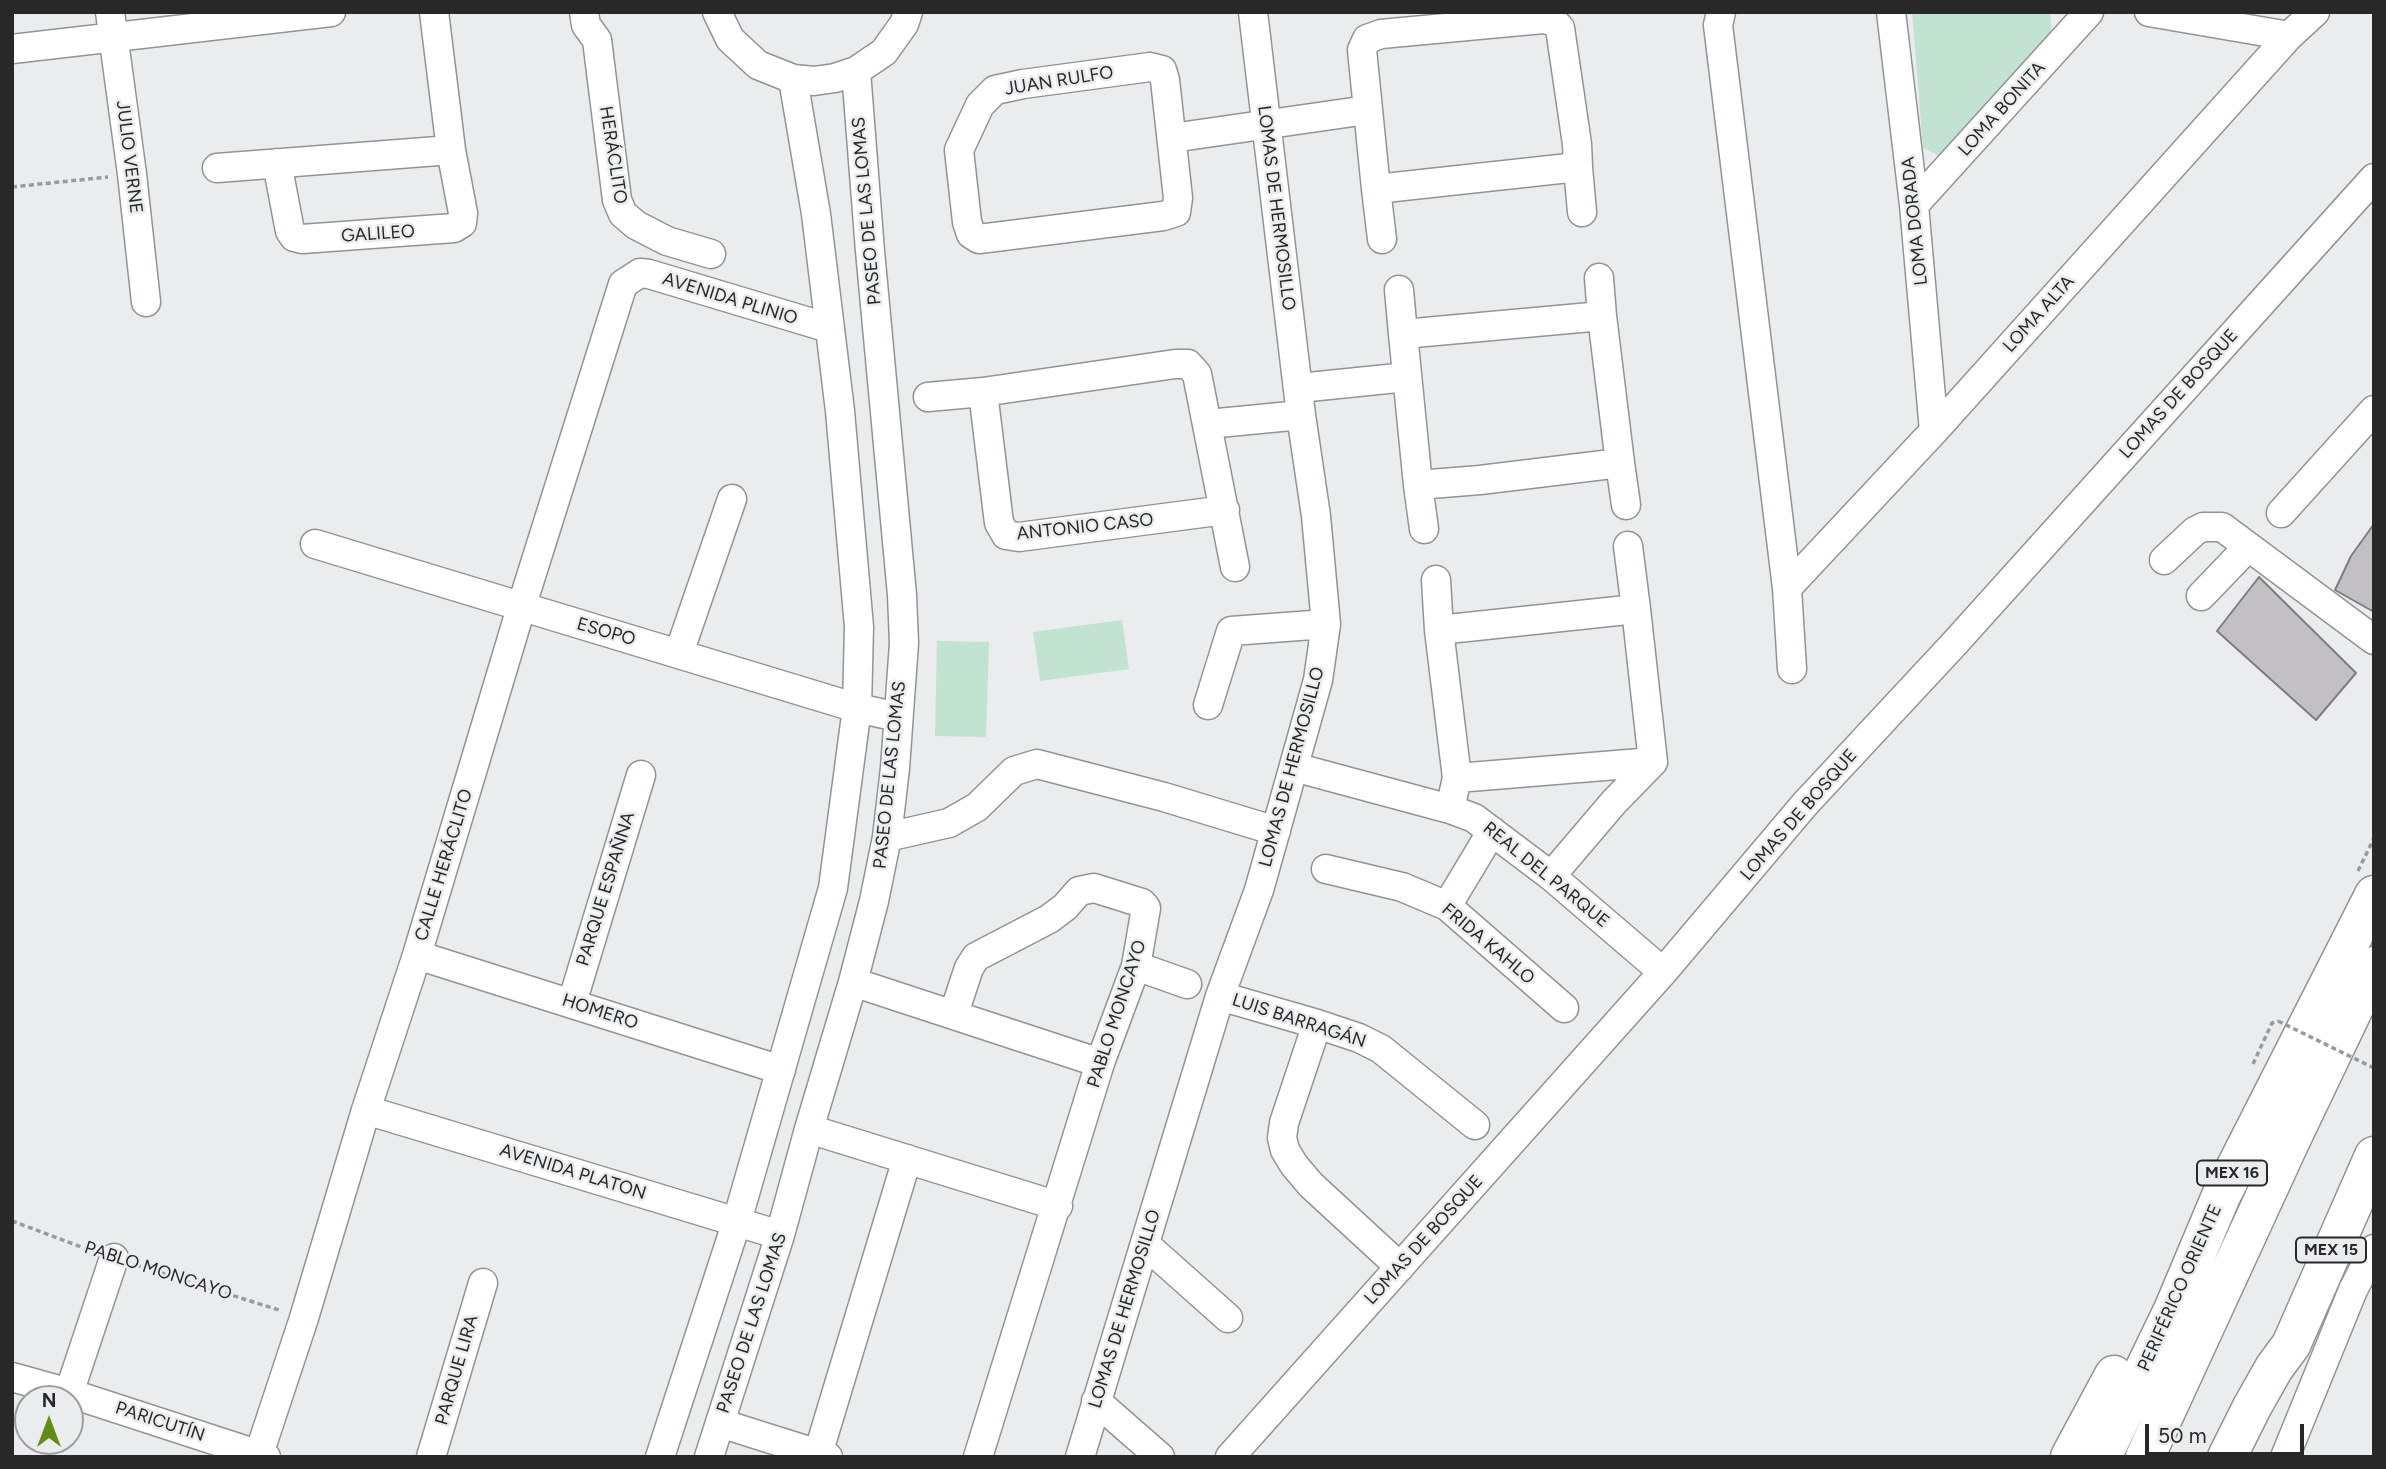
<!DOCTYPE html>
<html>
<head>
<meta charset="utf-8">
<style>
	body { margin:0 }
	#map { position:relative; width:2386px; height:1469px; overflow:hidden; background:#eaecee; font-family:Figtree,sans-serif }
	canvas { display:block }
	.frame { position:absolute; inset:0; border:14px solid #282829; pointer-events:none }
	.north { position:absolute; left:14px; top:1385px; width:70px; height:70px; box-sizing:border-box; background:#eaecee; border:2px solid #9c9e9f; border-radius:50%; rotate:0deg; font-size:19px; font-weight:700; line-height:28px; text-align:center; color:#282829 }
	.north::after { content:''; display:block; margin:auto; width:24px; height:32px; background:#638b18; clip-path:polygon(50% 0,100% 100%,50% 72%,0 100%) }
	.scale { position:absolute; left:2145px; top:1424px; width:159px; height:32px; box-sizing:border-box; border:4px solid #282829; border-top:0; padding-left:9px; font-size:21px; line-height:24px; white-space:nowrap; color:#282829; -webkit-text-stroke:5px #eaecee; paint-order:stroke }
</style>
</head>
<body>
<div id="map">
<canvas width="2386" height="1469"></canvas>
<div class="frame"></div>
<div class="north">N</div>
<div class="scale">50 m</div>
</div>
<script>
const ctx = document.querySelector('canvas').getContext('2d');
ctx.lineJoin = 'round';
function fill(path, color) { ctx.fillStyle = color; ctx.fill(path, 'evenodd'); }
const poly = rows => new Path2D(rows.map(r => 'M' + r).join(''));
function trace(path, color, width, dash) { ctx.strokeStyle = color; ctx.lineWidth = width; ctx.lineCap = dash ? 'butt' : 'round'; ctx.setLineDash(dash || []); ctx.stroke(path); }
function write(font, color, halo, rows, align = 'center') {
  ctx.font = font + ' Figtree,sans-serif'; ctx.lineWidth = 5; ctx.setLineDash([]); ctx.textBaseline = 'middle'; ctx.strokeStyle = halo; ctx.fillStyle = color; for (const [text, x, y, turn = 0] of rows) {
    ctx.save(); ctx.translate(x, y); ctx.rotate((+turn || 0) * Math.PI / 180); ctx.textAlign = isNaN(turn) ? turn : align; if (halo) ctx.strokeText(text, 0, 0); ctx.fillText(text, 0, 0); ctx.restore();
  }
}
const green = poly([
	[1912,12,2050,12,2052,35,1946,159,1923,148],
	[1122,620,1129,669,1040,681,1033,632],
	[937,641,989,642,986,737,935,736]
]);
const building = poly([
	[2374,524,2374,612,2335,590,2351,556,2374,524],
	[2259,577,2356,673,2316,720,2217,631,2259,577]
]);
const path = poly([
	[12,187,108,177],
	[2358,871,2374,838],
	[2253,1064,2272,1023,2278,1021],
	[12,1221,92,1251],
	[136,1265,282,1311]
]);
const minor = poly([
	[110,12,132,174,146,302],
	[584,12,586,25,597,40,617,200,623,214,636,225,667,241,711,254],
	[717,12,730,39,758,65,793,79,814,81,835,78,856,71,884,52,904,24,908,12],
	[1721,12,1718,25,1787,588,1934,431,2289,36,2149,12],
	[1891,12,1914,205,1934,431],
	[1543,19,1553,21,1560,28,1577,144,1578,167,1376,189,1362,50,1367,39,1381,34,1543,19],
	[2289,36,2315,12],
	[12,49,331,12],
	[1150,67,1162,70,1165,80,1178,198,1176,212,1163,216,979,239,971,234,967,222,959,150,980,105,995,90,1023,84,1150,67],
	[1172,138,1367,110],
	[277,163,290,231,294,237,302,239,454,228,462,223,463,213,451,150,434,12],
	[1578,167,1582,212],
	[217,168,451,150],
	[1376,189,1382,239],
	[1914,205,2089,12],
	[1599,278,1602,316],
	[1399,290,1403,334],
	[1602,316,1620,463,1480,480,1418,485,1403,334,1602,316],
	[1299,388,1407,377],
	[983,392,999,523,1006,535,1019,537,1225,510],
	[928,397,983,392,1175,364,1188,364,1197,374,1235,567],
	[1208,424,1301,415],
	[1620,463,1626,505],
	[1418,485,1424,529],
	[2281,513,2374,410],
	[315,544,857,708,898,717],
	[1628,546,1636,609],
	[2164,560,2195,531,2203,527,2222,527,2374,640],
	[1436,580,1439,630],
	[1787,588,1792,669],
	[2201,596,2248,547],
	[679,653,732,499],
	[1208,705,1231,631,1326,624],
	[1294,767,1450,809,1474,818,1551,876,1663,972],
	[1450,809,1457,778,1439,630,1636,609,1653,762,1457,778],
	[887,837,949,823,977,807,1014,771,1037,764,1164,797,1276,831],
	[1326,869,1402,887,1447,906,1564,1008],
	[1551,876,1614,802,1653,762],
	[1447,906,1492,831],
	[417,955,781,1070],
	[1136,966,1187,984],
	[853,982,1100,1063],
	[1220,996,1317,1024,1359,1038,1381,1049,1475,1125],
	[572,1003,641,775],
	[954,1013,969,968,976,957,1049,919,1065,907,1079,891,1094,888,1142,903,1146,908,1136,966,1100,1063,978,1457],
	[1317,1024,1284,1123,1282,1138,1285,1150,1294,1165,1311,1185,1400,1267],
	[366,1110,780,1235],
	[809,1129,1058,1206],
	[1146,1245,1228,1318],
	[12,1377,69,1393,266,1457],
	[69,1393,114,1258],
	[1096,1401,1160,1457],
	[720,1423,828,1457],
	[259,1454,304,1318,366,1110,417,955,521,608,623,284,640,273,649,274,829,328],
	[818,1454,907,1159],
	[431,1457,483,1283],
	[660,1457,737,1221,833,888,857,708,859,627,840,411,816,214,793,79],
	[709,1457,780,1235,809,1129,853,982,874,901,887,837,895,768,904,643,902,595,870,251,856,71],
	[1080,1457,1220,996,1259,890,1318,680,1326,624,1316,516,1301,415,1253,12],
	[1230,1457,1663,972,1805,804,1954,644,2374,178],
	[2285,1457,2353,1290,2374,1249]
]);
const highway = poly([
	[2070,1457,2114,1375],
	[2102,1457,2173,1310,2221,1196,2374,895],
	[2145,1457,2289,1144,2374,966],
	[2227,1457,2252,1407,2274,1368,2291,1345,2374,1156]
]);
const pathBridge = poly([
	[2278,1021,2374,1068]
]);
const shields = [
	[2232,1173,70],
	[2331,1250,70]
];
const shieldNames = [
	["MEX 16",2232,1173],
	["MEX 15",2331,1250]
];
const streetNames = [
	["JUAN RULFO",1059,81,-9],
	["LOMA BONITA",2002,109,-48],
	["HERÁCLITO",613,155,81],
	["JULIO VERNE",129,157,83],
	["LOMAS DE HERMOSILLO",1276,208,83],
	["PASEO DE LAS LOMAS",867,211,-95],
	["LOMA DORADA",1915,221,-96],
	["GALILEO",378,234,-4],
	["AVENIDA PLINIO",730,299,17],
	["LOMA ALTA",2039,314,-48],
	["LOMAS DE BOSQUE",2179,394,-48],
	["ANTONIO CASO",1085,527,-6],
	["ESOPO",606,632,16],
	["LOMAS DE HERMOSILLO",1292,767,-75],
	["PASEO DE LAS LOMAS",890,775,-84],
	["LOMAS DE BOSQUE",1799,815,-49],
	["CALLE HERÁCLITO",444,865,-73],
	["REAL DEL PARQUE",1546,875,39],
	["PARQUE ESPAÑNA",606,889,-73],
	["FRIDA KAHLO",1488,944,40],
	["HOMERO",600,1012,18],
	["PABLO MONCAYO",1117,1014,-72],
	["LUIS BARRAGÁN",1299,1021,18],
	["AVENIDA PLATON",573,1172,17],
	["LOMAS DE BOSQUE",1424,1240,-48],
	["PABLO MONCAYO",158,1271,18],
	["PERIFÉRICO ORIENTE",2180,1288,-66],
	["LOMAS DE HERMOSILLO",1125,1309,-73],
	["PASEO DE LAS LOMAS",752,1323,-72],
	["PARQUE LIRA",457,1370,-74],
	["PARICUTÍN",160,1422,18]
];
fill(green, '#c2e2d2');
fill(building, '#c2c0c2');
trace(building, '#7f7d7e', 2);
trace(minor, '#929396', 31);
trace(highway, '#929396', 41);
trace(path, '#999a9c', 3.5, [5, 3.5]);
trace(minor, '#fff', 28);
trace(highway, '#fff', 38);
trace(pathBridge, '#999a9c', 3.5, [5, 3.5]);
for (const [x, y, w] of shields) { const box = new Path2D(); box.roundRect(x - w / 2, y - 12.5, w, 25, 5); ctx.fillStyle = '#eaecee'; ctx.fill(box); trace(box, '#282829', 2); }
write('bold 16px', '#282829', null, shieldNames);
write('18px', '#282829', '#eaecee', streetNames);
</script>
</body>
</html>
